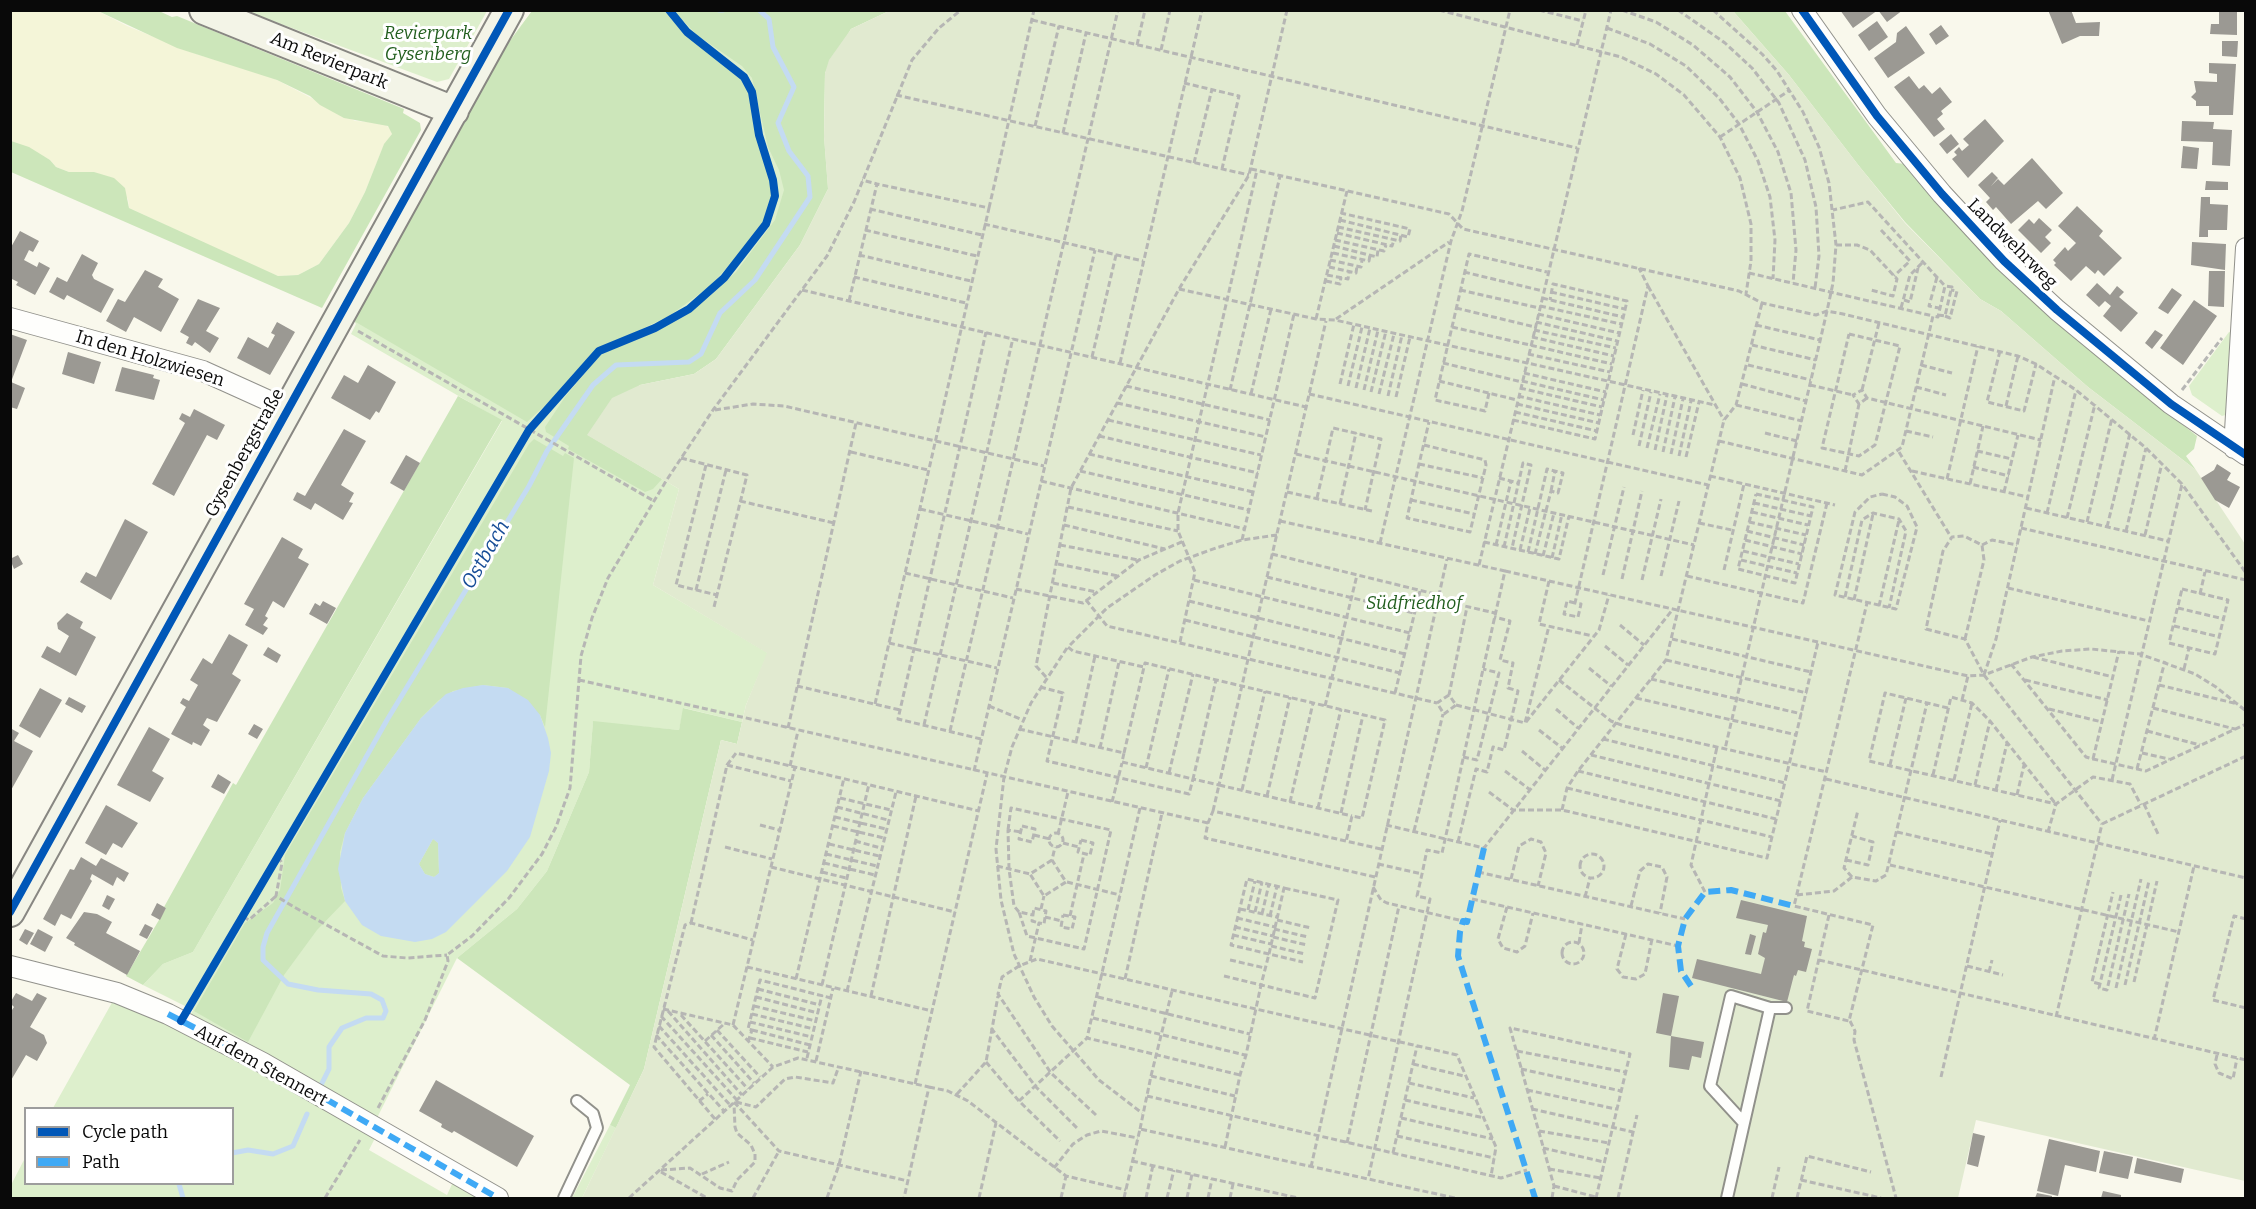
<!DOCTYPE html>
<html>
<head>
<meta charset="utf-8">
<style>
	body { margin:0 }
	#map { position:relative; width:2256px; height:1209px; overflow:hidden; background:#f9f8ec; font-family:Bitter,serif }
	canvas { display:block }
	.frame { position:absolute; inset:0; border:12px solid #090909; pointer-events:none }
	.legend { position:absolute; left:24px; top:1107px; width:210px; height:78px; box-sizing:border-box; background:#fff; border:2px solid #9d9d9d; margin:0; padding:8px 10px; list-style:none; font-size:18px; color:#090909 }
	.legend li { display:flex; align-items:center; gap:12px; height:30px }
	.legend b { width:30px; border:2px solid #9d9d9d }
</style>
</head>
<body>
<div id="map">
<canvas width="2256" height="1209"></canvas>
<div class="frame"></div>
<ul class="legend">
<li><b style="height:8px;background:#0057b8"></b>Cycle path</li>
<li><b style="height:8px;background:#3fa9f5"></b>Path</li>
</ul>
</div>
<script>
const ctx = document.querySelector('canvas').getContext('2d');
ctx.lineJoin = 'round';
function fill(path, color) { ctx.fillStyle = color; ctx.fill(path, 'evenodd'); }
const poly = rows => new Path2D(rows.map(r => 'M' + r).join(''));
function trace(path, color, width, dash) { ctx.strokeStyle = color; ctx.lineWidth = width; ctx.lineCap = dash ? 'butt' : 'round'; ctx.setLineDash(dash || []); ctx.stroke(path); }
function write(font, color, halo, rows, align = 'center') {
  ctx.font = font + ' Bitter,serif'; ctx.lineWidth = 6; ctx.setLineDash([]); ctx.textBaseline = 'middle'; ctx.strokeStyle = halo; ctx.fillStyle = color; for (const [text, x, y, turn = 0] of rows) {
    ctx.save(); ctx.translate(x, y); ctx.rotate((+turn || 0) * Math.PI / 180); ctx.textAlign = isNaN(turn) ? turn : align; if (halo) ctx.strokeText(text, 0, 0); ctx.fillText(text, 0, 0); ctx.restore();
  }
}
const farmland = poly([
	[10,11,98,11,127,26,199,55,240,66,277,80,355,121,383,123,391,129,392,134,384,145,365,192,349,223,319,264,298,275,278,276,265,272,129,208,128,199,94,172,69,172,56,167,50,160,11,141]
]);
const green = poly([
	[246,11,487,11,449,79,437,82],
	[532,11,691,11,824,137,828,189,588,435,679,489,653,585,768,653,746,705,742,722,684,708,679,730,593,722,589,772,547,871,517,909,457,958,376,1120,190,1016,193,1010,143,985,163,964,193,952,502,421,351,334,356,324,354,321,504,49],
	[2229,332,2233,333,2229,414,2222,416,2192,395,2189,386],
	[114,999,269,1073,271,1079,323,1109,327,1108,375,1138,369,1150,447,1195,453,1182,481,1198,11,1198,11,1185,25,1158,26,1184,232,1184,232,1108,53,1108],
	[610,1125,616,1128,582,1198,572,1198]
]);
const forest = poly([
	[98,11,159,11,172,17,177,16,404,109,403,113,420,123,421,130,322,308,11,172,11,141,29,147,50,160,56,167,69,172,94,172,114,178,125,188,129,208,278,276,298,275,319,264,349,223,365,192,384,144,392,134,388,126,344,118,320,105,310,96,277,80,177,48],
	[532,11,664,11,679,28,734,71,746,83,770,179,771,195,765,222,755,237,709,287,669,316,593,352,552,399,527,422,354,321,504,49],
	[674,11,889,11,851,29,825,73,824,137,828,189,800,245,716,359,694,374,640,385,588,435,662,479,653,489,645,492,568,449,569,446,546,432,545,427,565,397,601,354,618,344,645,336,683,316,709,297,736,272,775,220,784,190,779,170,768,147,752,78,742,66,697,35],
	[1733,11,1785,11,1896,163,1906,164,2164,410,2197,436,2194,449,2186,456,2196,470,2088,387,2001,311,1980,299,1905,222,1859,166,1789,75],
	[458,396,502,420,193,952,163,964,143,985,126,976,166,908,164,907,233,783,236,785],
	[534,439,563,456,565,453,574,458,545,727,540,715,508,688,483,685,453,691,439,700,421,718,363,798,345,833,340,852,341,888,345,901,317,930,284,975,248,1042,194,1011,245,923,273,903,280,890,285,855,529,444],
	[683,708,742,722,737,744,721,740,644,1069,616,1128,610,1125,630,1085,457,958,517,909,547,871,589,772,593,721,679,730],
	[433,839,438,843,439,873,434,877,425,874,419,864]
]);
const cemetery = poly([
	[889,11,1733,11,1789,75,1859,166,1905,223,1980,299,2001,311,2088,387,2196,470,2245,544,2245,1181,1976,1120,1958,1198,582,1198,644,1069,721,740,737,744,746,705,767,653,653,585,679,489,587,435,612,398,640,385,694,374,716,359,800,245,828,189,824,137,825,73,829,60,851,29]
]);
const water = poly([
	[483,685,508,688,528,700,540,715,548,738,551,753,549,771,530,837,507,871,446,932,432,939,415,942,381,936,362,925,345,901,338,869,345,833,363,798,421,718,446,694,463,688],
	[433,839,438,843,439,873,434,877,425,874,419,864]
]);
const stream = poly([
	[719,10,723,10],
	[321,1085,329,1069,329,1047,342,1028,366,1018,383,1018,386,1011,382,1000,371,994,318,990,288,984,263,960,263,947,267,933,387,720,529,486,547,451,593,385,616,365,689,362,701,354,720,313,755,280,810,197,808,176,789,151,778,123,794,87,773,47,769,19,759,10],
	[232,1153,248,1150,273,1154,293,1146,307,1114],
	[179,1184,183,1198]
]);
const building = poly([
	[1840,10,1878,10,1853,28],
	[1878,10,1903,10,1887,22],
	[2048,10,2071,10,2076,23,2100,22,2099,36,2080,36,2062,44],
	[2219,10,2237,10,2237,35,2210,34,2211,24,2219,24],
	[1877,21,1888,37,1869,51,1858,35],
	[1941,25,1949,36,1936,45,1929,34],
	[1906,26,1925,53,1888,78,1874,58,1896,42,1897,33],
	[2222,41,2238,41,2237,57,2222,56],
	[2209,63,2236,64,2233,115,2209,115,2209,106,2196,106,2196,101,2191,97,2196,92,2194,81,2217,82,2217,74,2209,73],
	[1909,76,1919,89,1924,85,1932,94,1940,87,1952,102,1941,111,1943,114,1937,119,1945,129,1934,137,1894,87],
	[1985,119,2004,141,1968,178,1952,159,1957,155,1954,152,1959,147,1962,151,1969,145,1963,139],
	[2182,121,2214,122,2213,129,2232,130,2230,166,2212,165,2213,142,2181,141],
	[1951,134,1959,144,1947,154,1939,144],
	[2183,146,2199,148,2197,169,2181,168],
	[2032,158,2063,193,2046,209,2038,201,2011,224,1996,207,1993,210,1986,202,1990,198,1978,185,1992,172,1998,178,1991,186,1998,179,2004,185],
	[2206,181,2228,182,2228,190,2205,190],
	[2201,197,2210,197,2210,204,2228,205,2227,230,2208,230,2208,237,2199,237],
	[2077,206,2103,231,2099,236,2122,258,2104,276,2098,270,2095,274,2086,266,2071,281,2054,265,2056,263,2053,260,2065,247,2068,251,2076,243,2058,226],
	[2039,218,2052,230,2045,237,2051,243,2041,253,2018,230,2029,219,2034,224],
	[20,231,39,241,33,252,29,250,24,260,37,267,39,262,50,268,35,295,16,285,18,282,10,278,10,249],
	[2192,242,2226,244,2225,270,2191,265],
	[82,254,98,263,92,275,94,279,114,289,101,313,67,295,64,300,49,292,57,277,67,282],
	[145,270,163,279,158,287,179,299,161,332,134,317,126,332,106,321,118,299,125,302],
	[2209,271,2225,271,2224,307,2208,306],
	[2097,283,2110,295,2117,286,2124,292,2119,297,2138,313,2121,332,2103,316,2111,306,2105,301,2099,307,2086,295],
	[2172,288,2182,295,2168,314,2158,308],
	[198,299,220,308,206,331,219,338,210,353,195,342,192,346,186,343,189,337,180,332],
	[2194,300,2217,316,2183,365,2160,348],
	[277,322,295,332,270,375,237,358,248,337,268,348,275,335,271,333],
	[2155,330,2163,335,2152,349,2145,343],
	[10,334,27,340,11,382,25,388,17,409,10,407],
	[68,352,101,362,94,384,62,374],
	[368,365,396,382,379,413,376,411,370,420,331,398,344,375,358,383],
	[122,367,154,375,153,378,160,380,154,400,115,391],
	[194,409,225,425,217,440,207,435,174,496,152,484,185,423,179,419,182,413,190,417],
	[344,429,366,441,341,485,354,493,349,502,353,503,343,520,315,503,311,510,293,500,297,492,305,496],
	[406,455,420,463,404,491,390,483],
	[2217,464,2231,473,2227,480,2240,487,2229,508,2215,500,2201,478,2214,470],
	[125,519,148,532,111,600,80,582,86,572,96,577],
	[282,537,303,549,298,558,309,564,284,608,273,601,265,616,268,618,263,625,268,628,263,635,245,625,254,609,244,604],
	[18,555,23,564,14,569,10,559],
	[323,601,336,608,327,624,309,614,315,603,320,606],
	[67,613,83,622,80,628,96,637,76,676,41,657,47,646,60,653,69,636,58,629,57,623],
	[229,634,248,645,232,674,241,680,217,722,207,718,203,725,210,730,201,746,193,742,192,745,171,734,186,707,180,703,183,698,189,701,198,685,190,680,203,658,212,664],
	[268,647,281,655,277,663,263,655],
	[40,688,62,700,40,738,19,726],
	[69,697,86,706,82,713,65,704],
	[254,724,263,729,257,739,248,734],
	[149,727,170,739,152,771,164,778,150,802,117,785],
	[10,728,19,733,14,741,33,751,10,792],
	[218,774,231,782,224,794,211,787],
	[106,805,138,823,122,848,113,843,106,855,85,843],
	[81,857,96,866,101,858,129,873,124,882,117,877,113,886,92,874,90,879,92,881,71,919,61,914,55,926,43,919,70,869,74,870],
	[107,895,115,899,109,910,102,906],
	[1741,900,1807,916,1802,941,1805,942,1804,947,1812,949,1806,972,1798,970,1796,976,1794,975,1787,1002,1692,978,1697,959,1761,974,1765,958,1758,954,1763,932,1766,933,1768,925,1736,918],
	[157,903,166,908,160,920,151,915],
	[84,912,97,914,112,922,106,933,140,951,127,975,74,945,75,943,66,938],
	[145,924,153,928,147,939,139,935],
	[25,929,34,933,27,945,19,940],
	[38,929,53,937,45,952,30,944],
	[1750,934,1756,936,1751,955,1745,954],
	[16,993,32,1001,37,993,47,998,30,1027,44,1035,47,1043,37,1061,26,1055,10,1082,10,1013,14,1007,10,1003],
	[1663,993,1679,996,1671,1036,1656,1033],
	[1671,1036,1704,1042,1701,1058,1692,1056,1689,1070,1669,1067],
	[436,1080,534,1136,517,1167,454,1131,452,1133,441,1127,442,1124,419,1111],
	[1973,1133,1985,1136,1978,1167,1967,1164],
	[2049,1139,2100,1151,2096,1172,2065,1165,2058,1196,2037,1191],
	[2104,1151,2133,1157,2128,1179,2099,1173],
	[2137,1158,2184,1169,2181,1183,2134,1173],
	[2103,1191,2121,1195,2121,1198,2101,1198],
	[2037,1193,2052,1196,2052,1198,2035,1198]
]);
const path = poly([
	[1439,10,1621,57,1656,74,1684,95,1720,137,1740,178,1751,224,1751,261,1746,294],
	[1539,10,1583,21],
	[1622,10,1656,22,1693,45,1730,77,1757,112,1778,152,1791,193,1796,250,1793,283],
	[1678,10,1725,43,1752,68,1779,103,1805,160,1816,207,1819,256,1815,288],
	[1713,10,1762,54,1777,71,1803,112,1819,147,1829,183,1836,245,1833,283,1827,311,1725,749],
	[1032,20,1577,148],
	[1607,28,1650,44,1686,66,1719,98,1739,124,1758,161,1770,197,1775,240,1773,279],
	[1137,45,1145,10],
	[1577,45,1586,10],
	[1161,50,1170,10],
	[1184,83,1239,96,1222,169],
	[896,95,1249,175],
	[1035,126,1059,26],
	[1063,133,1086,33],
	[1720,137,1790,90],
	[1194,163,1212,89],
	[1251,169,1449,214,1463,229,1739,291,1762,303,1816,315,1827,311,1843,314,2018,356,2036,364,2076,390,2146,448,2182,484,2246,573],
	[989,208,1034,10],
	[870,209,982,235],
	[1340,220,1408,237,1410,229,1341,213],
	[984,224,1143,261],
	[1338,227,1400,241,1401,235],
	[865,230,977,256],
	[1881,230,1910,261,1894,276],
	[1337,233,1392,246,1394,240],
	[1335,240,1384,251,1386,245],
	[1836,245,1857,245,1870,250,1897,279,1893,296,1871,290],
	[1334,246,1377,257,1378,250],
	[1333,253,1369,261,1370,255],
	[859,255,971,281],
	[1330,260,1361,267,1362,260],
	[1329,267,1356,273,1357,266],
	[1464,272,1543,291],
	[1749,273,1933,316],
	[1327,275,1348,279,1349,272],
	[854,277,966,303],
	[1937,277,1929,306,1939,308],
	[1326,281,1340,284,1341,277],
	[1648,286,1724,420],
	[1179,289,1316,319,1335,320,1715,405],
	[802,290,1306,407],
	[1460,290,1539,308],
	[1551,292,1625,309],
	[1542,298,1623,317],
	[1904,300,1910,302,1918,268],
	[849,301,877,184,862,180],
	[1540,306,1621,324],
	[1456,308,1535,327],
	[1901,308,1910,275,1923,262],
	[1538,314,1619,333],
	[1938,315,1945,316,1951,290,1952,287,1945,286],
	[1945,316,1950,318,1957,291,1951,290],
	[1316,319,1347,191],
	[1336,319,1449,242],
	[1536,322,1617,341],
	[1756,325,1820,340],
	[1452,327,1612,364],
	[1534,330,1616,348],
	[358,331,654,501],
	[1849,334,1900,346,1875,445,1859,456,1822,448,1849,334],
	[1532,337,1614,356],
	[1752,345,1816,360],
	[2000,351,1987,402,2024,411,2036,364],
	[1528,354,1610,372],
	[1092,357,1116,255],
	[1120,363,1202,10],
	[1443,363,1522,382],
	[1748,365,1811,380],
	[1921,365,1952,373],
	[1524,373,1606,392],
	[1439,381,1517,400],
	[1522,381,1604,400],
	[1340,384,1354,324],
	[1742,384,1806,401],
	[1810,385,1853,395],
	[1126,386,1270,420],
	[1348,386,1362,327],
	[1916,387,1946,395],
	[1356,388,1370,328],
	[1520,388,1602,407],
	[1230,390,1280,176],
	[1364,390,1378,330],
	[1862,390,1879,323],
	[2182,390,2222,338],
	[1371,392,1386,331],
	[1489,393,1485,411,1435,400,1469,254,1547,272],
	[1251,394,1271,309],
	[1309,394,1708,485],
	[1379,394,1394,334],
	[1388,396,1402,335],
	[1518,396,1600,415],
	[1396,397,1410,337],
	[1867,398,1859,404,1853,395,1862,390,1867,398,2041,440],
	[1117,403,1266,437],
	[1517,404,1599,423],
	[1736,405,1802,421],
	[2006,406,2018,356],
	[715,410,753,404,784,406,1044,466],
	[1515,412,1597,431],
	[1108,420,1261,455],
	[1513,420,1595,439,1627,301,1553,284,1550,300],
	[1906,431,1933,437],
	[1765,433,1797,441],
	[1633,435,1643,390],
	[1099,436,1258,473],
	[1719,441,1862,475,1902,447,1933,316,1938,317,1945,286,1868,202,1833,210],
	[1424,445,1485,460,1486,465,1470,532,1407,518,1419,464,1429,422],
	[1639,446,1651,392],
	[1647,448,1660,394],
	[1655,450,1667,395],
	[1977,451,2012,459],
	[851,452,928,470],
	[1663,452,1675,397],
	[1899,452,1951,537],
	[1089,454,1253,492],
	[1296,454,1694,545],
	[1671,454,1683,399],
	[1679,456,1691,401],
	[1686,457,1699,402],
	[681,458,747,475,714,607],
	[1419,464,1483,478],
	[706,465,676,585,717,595],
	[1973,467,2009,476],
	[1080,471,1249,510],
	[1845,471,1859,404],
	[1912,471,2028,497],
	[1710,476,1835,505],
	[1499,478,1518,483],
	[1947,479,1978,346],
	[1041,481,1245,529],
	[1970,484,1983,426],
	[1551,491,1555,471],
	[1287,492,1372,511],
	[2004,492,2018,435],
	[1756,494,1813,507,1795,583,1738,569,1756,494],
	[1882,494,1895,497,1907,506,1917,527,1896,609,1835,595,1855,512,1870,497,1882,494],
	[1317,498,1333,428,1381,439,1365,510],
	[1411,500,1474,514],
	[740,501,834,523],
	[1754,503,1811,516],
	[1340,504,1356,433],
	[1068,507,1178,531],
	[2026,508,2168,541],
	[920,509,1028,534],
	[1752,512,1808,525],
	[2047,513,2076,390],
	[2067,518,2095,404],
	[1280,521,1505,571,1442,853,1427,850,1422,874,1417,896,1430,899,1368,1179],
	[1749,522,1806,535],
	[2087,522,2112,418],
	[1699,523,1732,530],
	[1064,525,1165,549],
	[2107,527,2130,433],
	[2021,528,2246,580],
	[1747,531,1804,545],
	[2126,531,2146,448],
	[1277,535,1242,540,1216,548,1180,561,1155,575,1107,608,1068,647,1073,651,1144,667,1145,663,1385,720,1362,818,1352,816,1346,842],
	[2145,535,2162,463],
	[1242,540,1294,314],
	[1745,540,1802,554],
	[1484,542,1559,559,1569,516],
	[1380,543,1451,241,1462,211,1510,10],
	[1060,545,1138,560],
	[1496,545,1511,481],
	[1982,545,1992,540,2017,545],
	[1504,547,1523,463,1531,465,1512,548],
	[1520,550,1530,508],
	[1743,551,1799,564],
	[1528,552,1547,469,1563,473,1558,493,1551,491,1535,554],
	[1272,554,1439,595],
	[1543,556,1554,513],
	[1552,558,1562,514],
	[1741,560,1797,573],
	[1058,564,1118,576],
	[1479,565,1611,10],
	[1724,570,1744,484],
	[1505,571,1968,676,1984,675,2032,657,2062,651,2091,649,2140,654,2195,674,2216,687,2246,711],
	[905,573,1013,598],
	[1603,575,1624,487],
	[1661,576,1679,501],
	[1687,576,1803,603,1827,503],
	[1267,577,1414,613],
	[1622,579,1642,491],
	[1194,580,1410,633],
	[1642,580,1661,499],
	[1549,581,1539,624,1593,636],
	[1053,583,1097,592],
	[2008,588,2149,621],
	[1016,589,1083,603,1139,560,1184,541],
	[2182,589,2228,600,2215,654,2169,643,2182,589],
	[696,590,726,470],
	[2200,594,2205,572],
	[1845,597,1862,520,1873,513,1899,519,1906,531,1889,608],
	[1086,600,1107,626,1437,703],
	[1439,600,1495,613],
	[1854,600,1873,514],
	[1189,601,1405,654],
	[1575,603,1567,601,1564,614,1578,617,1581,604,1575,603,1648,286,1639,268],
	[1879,606,1899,520],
	[2178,608,2224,619],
	[1185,620,1400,673],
	[1620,625,1644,645],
	[2174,626,2220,637],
	[1672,639,1811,672],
	[1965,639,1984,560,1982,545,1964,536,1952,537,1943,551,1926,629,1965,639,1984,675,2102,824],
	[1180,642,1195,572,1178,531,1178,513,1257,170],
	[889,643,997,668],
	[1605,646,1628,665],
	[1067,648,1031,703,1012,747,1004,777,996,849,1001,900,1014,954,1034,997,1052,1026,1099,1080,1142,1113],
	[2033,657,2113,677],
	[1666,660,1807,693],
	[2011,664,2086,757,2093,759,2146,771,2246,724],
	[1589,668,1611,686],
	[2184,669,2189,648],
	[1984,675,1996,639,2055,376],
	[1046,677,1036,666,1071,488,1179,289,1249,175,1287,10],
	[1651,679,1802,714],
	[579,680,1208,823],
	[1559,680,1611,721,1624,726,1827,772],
	[2025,680,2108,700],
	[2159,685,2238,704],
	[797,686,900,710],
	[1040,687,1063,693,1047,761,1189,794,1193,779,1219,785,1326,321],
	[1395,693,1420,591],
	[1449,695,1437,703,1444,714,1456,705,1449,695,1467,607],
	[1636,698,1797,735],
	[1962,700,1968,676],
	[875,704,989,208,877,184],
	[1456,705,1525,723,1549,626],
	[989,706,1023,720],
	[1325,706,1357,575],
	[1948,708,1885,693,1869,761,2056,804],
	[2153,708,2235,729],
	[1556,709,1578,728],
	[2049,709,2102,722],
	[1526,722,1599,630,1609,595],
	[924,725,1013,338],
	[788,728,856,423],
	[1019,729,1124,753,1122,762,1193,779,1216,680],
	[1539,730,1562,748],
	[950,731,1118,10],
	[2147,731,2200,745],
	[981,739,898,719,986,332],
	[1603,739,1785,783],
	[1076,742,1095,656],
	[1100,748,1119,662],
	[1522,751,1545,770],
	[1124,753,1144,667],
	[2142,753,2169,759],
	[1591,755,1781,801],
	[1463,757,1477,760,1499,673,1483,669],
	[2093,759,2119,651],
	[727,765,791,781],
	[1890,765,1906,698],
	[790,766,798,731],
	[1146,768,1169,669],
	[2137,769,2165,661],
	[974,771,1095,250],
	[1505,771,1529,789],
	[1578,771,1776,819],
	[1169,773,1193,674],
	[1933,775,1951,697,1972,703,1990,721,2055,803],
	[1826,779,2246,878],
	[1954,780,1972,703],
	[2112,780,2182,484],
	[1975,785,1990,721],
	[1567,788,1772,837],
	[1242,790,1265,691],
	[1996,790,2007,743],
	[1489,792,1513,810,1562,810,1767,858,1818,642],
	[2017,795,2024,765],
	[1267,796,1290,697],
	[840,798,891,810],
	[1112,802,1122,763],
	[1290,802,1313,703],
	[2144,804,2158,834],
	[837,807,888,820],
	[1140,808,1087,1038,1240,1075],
	[1318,808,1341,709],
	[1562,810,1567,788,1578,771,1666,660,1724,420,1736,405,1762,303],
	[1213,811,1219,785,1352,816],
	[1341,813,1363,715],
	[835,817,886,829],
	[2102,824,2246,756],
	[760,825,779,830],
	[1386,825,1484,848,1673,609],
	[833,826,884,838],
	[1022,826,1035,829,1032,842,1019,839,1022,826],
	[1008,830,1011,808,1111,830,1084,949,1027,936,1019,912,1033,915],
	[1414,831,1443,714],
	[1897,832,1992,854],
	[2048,832,2056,804,2093,777,2130,784,2141,805],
	'1049 840a7 7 0 1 1 14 0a7 7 0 1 1-14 0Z',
	[1058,834,1068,792],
	[1034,835,1050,839],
	[1081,840,1093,843,1090,855,1078,852,1081,840],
	[855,841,881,848],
	[1458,842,1476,769,1487,772,1493,747,1504,750,1518,691,1508,688,1513,663,1500,660,1510,621,1494,617],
	[1063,843,1079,847],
	[829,844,879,856],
	[725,847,772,859],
	[826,854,877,866],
	'1580 866a12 12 0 1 1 24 0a12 12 0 1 1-24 0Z',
	[278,857,282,863,276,896,294,907,383,956,407,958,447,955],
	[1052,860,1030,874,1044,896,1066,882,1052,860,1055,847],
	[1846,860,1868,865,1873,842,1852,836],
	[824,863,875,875],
	[1378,864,1422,874],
	[1890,865,2179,932],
	[997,866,1030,874],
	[771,867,955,912],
	[822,872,846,878],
	[1478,872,1685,919],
	[1375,877,1205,838,1208,823,1213,811,1381,849],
	[1852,877,1844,868,1858,810],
	[1511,879,1519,846,1531,839,1541,842,1546,853,1538,886],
	[1067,882,1120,895],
	[1373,887,1381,900,1387,903,1463,921],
	[1705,892,1691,865,1717,747],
	[1797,895,1834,891,1852,877,1876,881,1886,875,1927,703],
	[2121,895,2099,988,2107,990,2129,894],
	[1585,897,1590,878],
	[1472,899,1678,946],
	[1631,906,1640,871,1648,864,1662,867,1667,877,1660,913],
	[1507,907,1498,939,1503,948,1517,952,1525,946,1533,913],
	[1041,909,1044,896],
	[1240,909,1277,917],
	[1248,910,1255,881],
	[1019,912,1014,906,1009,869,1008,830,1021,832],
	[1255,912,1262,882],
	[1262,914,1269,884],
	[1063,915,1075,917,1072,929,1061,927,1063,915],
	[1829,915,1807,1011,1849,1021,1873,925,1794,906,1867,603],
	[1070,916,1084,854],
	[1270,916,1277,886],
	[243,917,249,920,276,896],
	[1045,917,1062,921],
	[1237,918,1275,927],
	[2246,919,2234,916,2213,1000,2246,1008],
	[1277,920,1311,928],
	[691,923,727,765,736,753,979,811],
	[1235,927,1273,936],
	[1274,929,1308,937],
	[1626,934,1617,969,1623,977,1636,979,1645,974,1652,939],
	[1233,935,1271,944],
	[1273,937,1307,945],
	'1562 953a11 11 0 1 1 22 0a11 11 0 1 1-22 0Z',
	[1579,943,1582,924],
	[1271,946,1305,954],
	[1230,960,1265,968],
	[1819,960,2246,1060],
	[1030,961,1039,923,1044,924,1046,911,1034,908,1032,921,1039,923],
	[1967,966,2003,975],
	[747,967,932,1011],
	[1989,972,1992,960],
	[1224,976,1315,998,1338,900,1284,888],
	[796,979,844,778],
	[1125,979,1162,813],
	[2134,982,2157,881],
	[2100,984,2092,982,2113,892],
	[822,985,869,784],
	[2125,985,2149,881],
	[2116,988,2141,879],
	[758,989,820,1005],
	[847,991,896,792],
	[871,996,916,796],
	[756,997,818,1013],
	[1098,997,1250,1034],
	[754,1006,816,1021],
	[663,1009,733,1025,773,1067],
	[668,1011,742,1095],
	[752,1014,814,1029],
	[681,1015,748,1089],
	[661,1016,736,1099],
	[2056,1017,2102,824],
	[1093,1018,1245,1055],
	[1850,1021,1855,1031,1854,1040,1896,1198],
	[750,1022,812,1037],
	[733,1025,795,767],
	[659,1026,730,1105],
	[991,1028,1036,1087,1078,1129],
	[717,1030,760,1077],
	[752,1030,810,1045],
	[656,1035,724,1111],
	[711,1035,754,1083],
	[750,1038,808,1052],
	[2154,1040,2194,866],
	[705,1041,724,1024],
	[748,1042,752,1030,748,1029,760,980,831,998],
	[1517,1051,1625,1072],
	[2217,1055,2215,1064,2219,1073,2233,1079,2237,1058],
	[807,1058,822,995],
	[816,1061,833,988],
	[986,1062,1019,1101,1060,1141],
	[1413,1064,1464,1076],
	[1521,1069,1621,1091],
	[1151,1076,1172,991],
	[1941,1077,2000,820],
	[1409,1083,1474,1098],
	[915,1084,987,774],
	[929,1087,948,1091,968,1101,1066,1176,1126,1190],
	[1527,1090,1616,1109],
	[957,1094,986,1062,998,996],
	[1147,1096,1501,1178,1527,1170],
	[1405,1100,1484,1118],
	[699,1101,708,1094],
	[1019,1101,1087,1038],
	[734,1102,779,1151,908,1181],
	[736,1102,756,1107,785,1079,795,1077,833,1083,839,1066],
	[378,1108,425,1020,448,961,447,955,472,936,509,898,542,854,556,827,570,788,581,656,592,618,608,578,666,481,713,410,827,256,854,202,912,60,939,28,961,10],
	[1532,1109,1633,1132],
	[1096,1115,1051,1073,998,994,1002,977,1019,966,1037,959,1457,1055,1496,1147,1491,1176],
	[1401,1118,1493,1139],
	[715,1119,654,1047,685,925,691,923,753,940],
	[1140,1129,1151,1076,1235,1096],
	[1539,1131,1609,1143],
	[1397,1136,1494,1158],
	[1347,1143,1399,906],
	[1225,1147,1240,1075,1246,1055,1261,985,1269,954,1284,888,1247,879,1231,945,1269,954,1303,962],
	[1543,1148,1604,1162],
	[1393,1153,1417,1046],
	[1132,1161,1298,1198],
	[1311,1167,1447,559],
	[1054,1168,1073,1144,1087,1135,1101,1131,1138,1138],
	[1549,1169,1601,1178],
	[661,1170,690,1168,720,1188,732,1191,737,1180,755,1162,755,1154,751,1145,737,1133,735,1127,734,1104],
	[661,1172,707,1198],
	[702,1174,729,1162],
	[1801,1180,1881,1198],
	[1554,1186,1596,1197],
	[325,1198,360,1140],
	[629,1198,773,1067,798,1058,929,1087,904,1198],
	[753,1198,779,1151],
	[827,1198,839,1165,861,1071],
	[979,1198,996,1123],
	[1061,1198,1066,1176],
	[1124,1198,1140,1129,1455,1198],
	[1146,1198,1153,1165],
	[1167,1198,1174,1170],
	[1187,1198,1192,1174],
	[1208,1198,1212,1179],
	[1230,1198,1233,1184],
	[1552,1198,1554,1186,1510,1028,1630,1054,1596,1198],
	[1618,1198,1637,1115],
	[1772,1198,1779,1167],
	[1797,1198,1807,1156,1871,1172]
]);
const lane = poly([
	[1744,1123,1710,1086,1731,996,1770,1008,1786,1008],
	[564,1198,597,1128,593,1114,577,1101],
	[1727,1198,1770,1008]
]);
const street = poly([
	[1802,10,1877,116,1942,194,2004,261,2057,310,2171,404,2246,455],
	[10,318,203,371,287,409],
	[2234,448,2246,248],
	[10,966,117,993,168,1014,263,1063,498,1198]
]);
const secondary = poly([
	[204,10,454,111],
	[10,912,509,10]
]);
const quiet = poly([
	[1484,848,1467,922,1463,921,1460,932,1458,956,1535,1198],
	[1691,986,1681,971,1678,946,1685,919,1705,892,1731,890,1794,906],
	[168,1014,263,1063,498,1198]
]);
const cycleway = poly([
	[1802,10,1877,116,1942,194,2004,261,2057,310,2171,404,2246,455],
	[10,912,509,10],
	[181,1021,529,430,599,351,655,328,689,309,724,278,766,224,775,196,773,180,759,135,752,92,744,77,687,32,669,10]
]);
const parkNames = [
	["Revierpark",428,34],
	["Gysenberg",428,55],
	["Südfriedhof",1414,604]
];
const streetNames = [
	["Am Revierpark",329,61,22],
	["Landwehrweg",2012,244,45],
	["In den Holzwiesen",150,359,17],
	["Gysenbergstraße",245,453,-61],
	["Auf dem Stennert",261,1066,29]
];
const waterNames = [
	["Ostbach",486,555,-60]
];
fill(farmland, '#f4f5d8');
fill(green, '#ddefcc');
fill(forest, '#cce6ba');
fill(cemetery, '#e1ead0');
fill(water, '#c4dbf2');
trace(stream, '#c4dbf2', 5);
fill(building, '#9b9993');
trace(lane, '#91918b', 14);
trace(street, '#91918b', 22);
trace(secondary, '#888782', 32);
trace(path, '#b6b6b4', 3, [6, 3]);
trace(lane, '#fefefc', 10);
trace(street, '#fefefc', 20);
trace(secondary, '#f3f4e7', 28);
trace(quiet, '#3fa9f5', 6, [12, 6]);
trace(cycleway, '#0057b8', 8);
write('italic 18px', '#215e1d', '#fff', parkNames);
write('18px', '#090909', '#fff', streetNames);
write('italic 20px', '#174d97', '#fff', waterNames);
</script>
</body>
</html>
